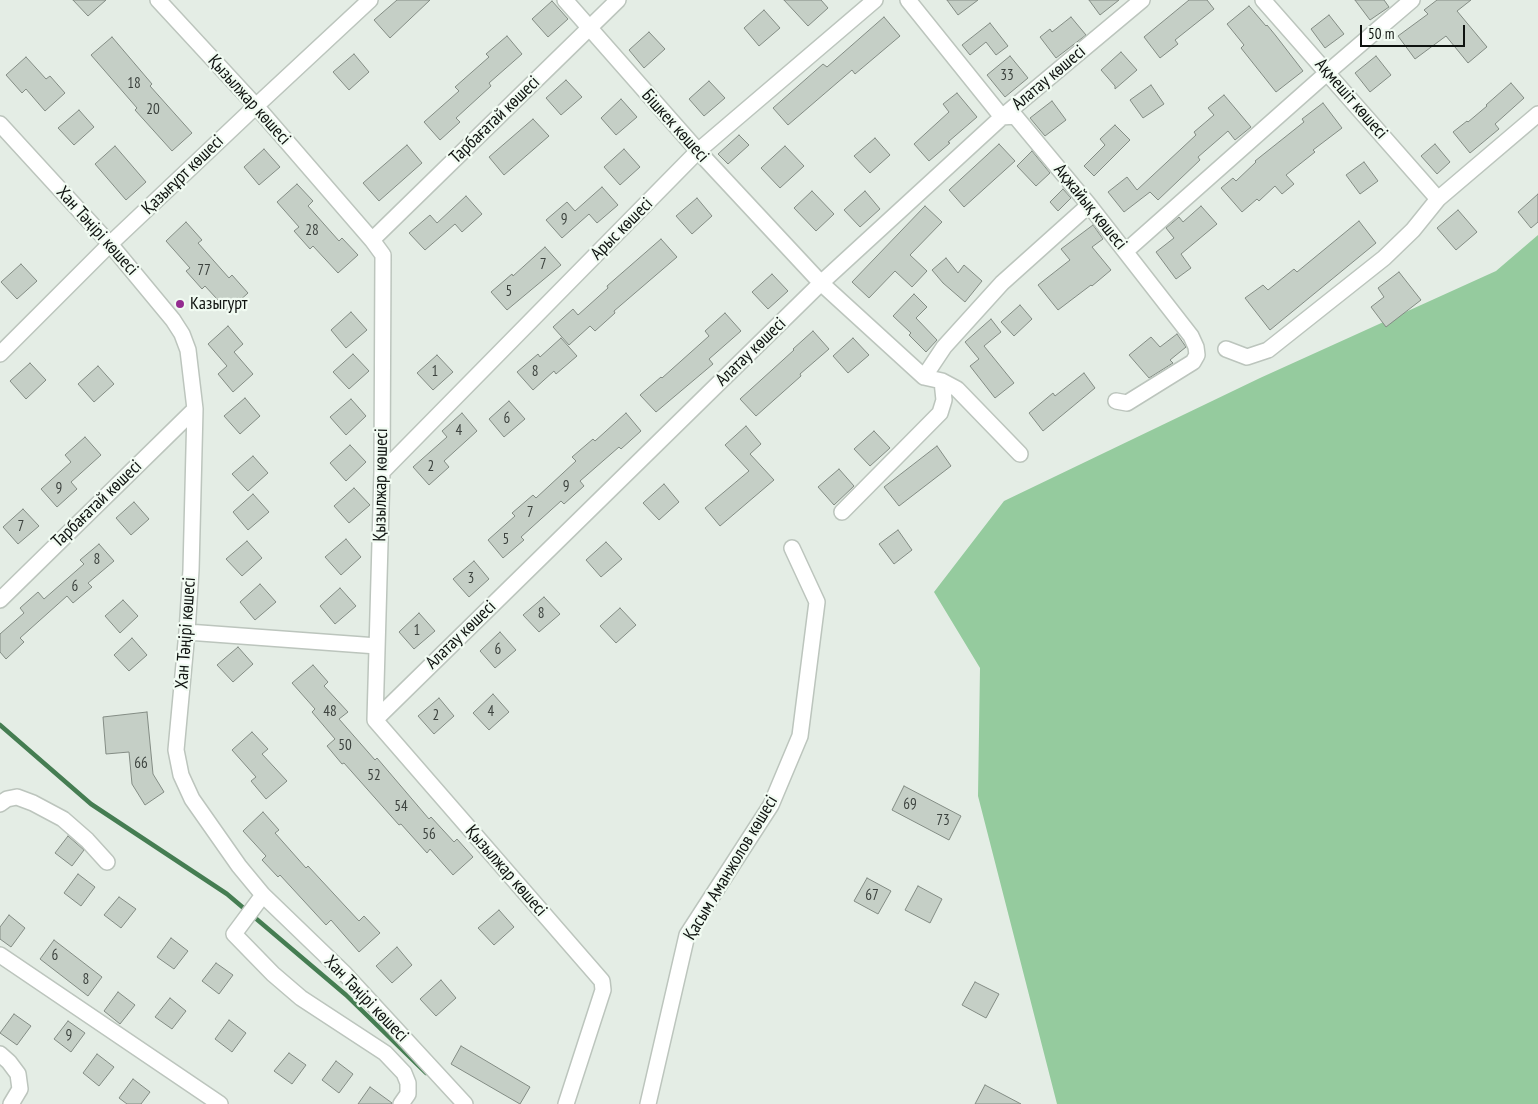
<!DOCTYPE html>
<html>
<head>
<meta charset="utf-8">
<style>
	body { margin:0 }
	#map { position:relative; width:1538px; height:1104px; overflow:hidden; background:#e4ede5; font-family:"PT Sans Narrow",sans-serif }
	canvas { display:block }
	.scale { position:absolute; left:1360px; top:25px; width:105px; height:22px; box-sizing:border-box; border:2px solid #0f1310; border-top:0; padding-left:6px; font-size:15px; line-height:18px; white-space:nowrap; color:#0f1310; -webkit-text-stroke:4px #f1fbf2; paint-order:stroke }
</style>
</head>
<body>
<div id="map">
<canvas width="1538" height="1104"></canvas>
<div class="scale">50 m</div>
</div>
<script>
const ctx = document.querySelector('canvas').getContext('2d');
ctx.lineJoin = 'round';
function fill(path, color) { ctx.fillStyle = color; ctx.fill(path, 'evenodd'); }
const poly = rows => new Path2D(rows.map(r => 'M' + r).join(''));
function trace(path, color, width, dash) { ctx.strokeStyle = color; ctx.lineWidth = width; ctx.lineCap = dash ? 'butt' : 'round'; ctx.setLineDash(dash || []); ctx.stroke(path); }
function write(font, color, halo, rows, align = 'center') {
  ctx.font = font + ' "PT Sans Narrow",sans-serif'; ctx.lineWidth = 4.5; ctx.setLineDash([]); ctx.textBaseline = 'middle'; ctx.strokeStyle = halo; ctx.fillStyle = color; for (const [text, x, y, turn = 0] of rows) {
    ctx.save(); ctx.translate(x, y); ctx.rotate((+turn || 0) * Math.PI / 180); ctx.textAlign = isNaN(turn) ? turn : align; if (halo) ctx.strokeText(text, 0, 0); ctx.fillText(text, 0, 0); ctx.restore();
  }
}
const green = poly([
	[1538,235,1538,1104,1057,1104,978,796,980,668,934,592,1004,501,1260,378,1496,271]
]);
const stream = poly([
	[0,725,91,804,227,894,346,995,426,1073]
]);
const building = poly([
	[73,0,106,0,88,16,73,0],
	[397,0,430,0,390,38,374,20,397,0],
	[784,0,821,0,828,8,808,26,784,0],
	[947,0,978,0,958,15,947,0],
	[1089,0,1119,0,1100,15,1089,0],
	[1189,0,1207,0,1214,9,1175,40,1178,44,1160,58,1144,37,1189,0],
	[1355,0,1384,0,1389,7,1370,20,1355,0],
	[1437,0,1471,0,1457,11,1487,47,1468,63,1446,36,1415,59,1398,36,1428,14,1424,10,1437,0],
	[552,1,568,19,548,37,532,19,552,1],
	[1249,6,1266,26,1267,25,1276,36,1303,71,1276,92,1241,48,1244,45,1227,24,1249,6],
	[764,10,780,28,759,46,744,28,764,10],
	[1329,15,1344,34,1325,48,1311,29,1329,15],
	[884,17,900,36,855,74,852,70,788,125,773,108,823,64,827,67,884,17],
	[1071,17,1086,35,1056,58,1040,37,1050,29,1052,32,1071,17],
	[990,23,1008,46,996,55,986,42,970,55,962,45,990,23],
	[649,32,665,49,644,68,629,50,649,32],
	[507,36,522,54,489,83,491,86,456,118,460,122,440,140,424,122,459,91,455,87,489,57,486,54,507,36],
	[112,37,152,84,150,86,192,133,172,151,135,110,137,108,91,55,112,37],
	[1121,52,1137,70,1115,89,1115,86,1101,70,1121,52],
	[354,54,369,72,349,90,333,72,354,54],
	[1010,56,1028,78,1005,97,987,75,1010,56],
	[1376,56,1391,75,1370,92,1355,73,1376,56],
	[26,57,46,79,50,76,65,93,45,111,26,89,22,93,6,75,26,57],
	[566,80,582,97,561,115,546,98,566,80],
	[709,81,725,98,704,116,689,99,709,81],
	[1511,83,1524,98,1495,124,1499,129,1470,153,1453,132,1467,121,1468,122,1487,106,1486,105,1511,83],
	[1151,85,1164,104,1143,118,1130,100,1151,85],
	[957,93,977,117,948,142,950,143,929,161,914,144,949,112,943,104,957,93],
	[1224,95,1251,127,1235,140,1228,131,1198,157,1200,160,1158,200,1150,192,1124,212,1108,192,1127,177,1137,190,1196,135,1194,132,1214,115,1208,108,1224,95],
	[621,99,637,117,616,135,601,118,621,99],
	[1052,101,1066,120,1045,136,1030,118,1052,101],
	[1323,103,1342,128,1313,150,1315,152,1286,175,1294,184,1282,194,1275,186,1259,201,1257,199,1242,212,1221,188,1233,178,1236,181,1256,162,1255,161,1304,122,1302,119,1323,103],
	[79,110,94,127,74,145,58,128,79,110],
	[533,119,549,136,504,175,489,157,533,119],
	[1115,125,1130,140,1094,176,1084,166,1105,145,1100,139,1115,125],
	[739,135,749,145,728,164,718,154,739,135],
	[875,138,890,155,870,173,854,156,875,138],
	[999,144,1015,161,964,207,949,190,999,144],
	[1435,144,1450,162,1437,174,1421,156,1435,144],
	[407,145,422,163,379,201,363,183,407,145],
	[115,146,146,182,126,200,95,164,115,146],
	[785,146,804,166,780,188,761,168,785,146],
	[264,149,280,167,259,185,244,167,264,149],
	[624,149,640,167,620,185,604,167,624,149],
	[1032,151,1050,173,1036,186,1017,166,1032,151],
	[1364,162,1378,181,1360,194,1346,175,1364,162],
	[297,184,313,201,308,206,339,241,342,238,358,255,338,273,313,246,310,249,294,231,299,227,277,202,297,184],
	[602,187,618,205,597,223,589,214,562,238,546,220,567,202,575,211,602,187],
	[1063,189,1071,198,1058,211,1050,202,1063,189],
	[812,191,834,214,816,231,794,208,812,191],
	[865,191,880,209,860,227,844,210,865,191],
	[1538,194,1538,222,1531,228,1518,212,1538,194],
	[466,196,482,214,462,232,455,224,425,250,409,233,430,215,437,223,466,196],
	[697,198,712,216,692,234,676,216,697,198],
	[925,206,942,222,910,255,927,271,912,287,895,271,869,298,852,282,925,206],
	[1201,206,1217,224,1181,254,1191,268,1176,279,1156,252,1174,238,1166,228,1179,217,1183,222,1201,206],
	[1458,210,1477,232,1456,250,1437,228,1458,210],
	[1359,221,1376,243,1270,330,1245,298,1263,285,1268,290,1294,269,1297,272,1359,221],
	[186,222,202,240,198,243,229,278,232,275,248,293,228,311,205,286,202,289,186,271,190,268,166,241,186,222],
	[1093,225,1103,239,1092,247,1111,270,1092,286,1091,285,1058,310,1038,285,1070,260,1061,249,1093,225],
	[661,239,677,257,614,311,615,313,595,331,590,326,569,345,553,327,573,309,578,315,608,288,607,286,661,239],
	[545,247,561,265,507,310,491,292,512,274,513,276,545,247],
	[946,258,958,273,964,265,982,281,965,302,943,283,932,270,946,258],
	[21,264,37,281,17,299,1,282,21,264],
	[1399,272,1421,300,1386,327,1371,307,1384,297,1378,288,1399,272],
	[772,274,788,291,768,309,752,292,772,274],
	[914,294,927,307,916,318,937,340,926,352,909,335,911,333,893,316,914,294],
	[1020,305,1032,319,1014,336,1001,322,1020,305],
	[351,312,367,330,346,348,331,330,351,312],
	[725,313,741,331,709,359,713,364,656,412,640,395,661,377,662,378,709,336,705,331,725,313],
	[991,319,1001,332,984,346,1014,383,995,398,970,366,979,359,965,342,991,319],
	[228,326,243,344,234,352,253,374,233,392,218,374,227,366,208,344,228,326],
	[813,331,829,349,800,374,801,376,756,416,740,399,794,350,793,349,813,331],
	[1177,334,1186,347,1170,360,1173,363,1149,378,1129,355,1151,337,1160,347,1177,334],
	[561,338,577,356,556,374,554,371,533,390,517,372,538,354,540,357,561,338],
	[853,338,869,355,848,373,833,356,853,338],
	[353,354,369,371,349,389,333,372,353,354],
	[437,355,453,372,433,390,417,373,437,355],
	[30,363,46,380,26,399,10,381,30,363],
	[98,366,114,384,94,402,78,384,98,366],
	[1084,373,1095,388,1043,431,1029,413,1053,393,1055,396,1084,373],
	[245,398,260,416,240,434,224,416,245,398],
	[351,399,366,416,346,435,330,417,351,399],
	[509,401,525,419,504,437,489,419,509,401],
	[462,413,477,431,444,461,449,467,429,485,413,467,447,437,442,431,462,413],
	[626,413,641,431,621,449,619,447,580,481,584,486,564,504,561,501,521,537,524,540,503,558,488,540,515,516,512,513,533,495,536,498,576,461,572,457,593,439,595,441,626,413],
	[746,426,761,444,750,454,774,480,720,526,705,508,749,471,725,445,746,426],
	[874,431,890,448,870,466,854,449,874,431],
	[85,437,101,455,71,482,77,489,57,507,41,489,71,462,65,455,85,437],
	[350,445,366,462,346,481,330,463,350,445],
	[937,446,951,466,899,506,884,487,937,446],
	[253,456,268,473,248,491,232,474,253,456],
	[839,469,854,486,834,505,818,487,839,469],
	[664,484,679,502,659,520,643,503,664,484],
	[354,488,370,505,349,523,334,506,354,488],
	[253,494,269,512,248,530,233,512,253,494],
	[134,502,149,519,131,535,116,518,134,502],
	[23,509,39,526,18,544,3,527,23,509],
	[898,530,912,550,894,564,879,544,898,530],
	[346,539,361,557,341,575,325,557,346,539],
	[247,541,262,558,242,576,226,559,247,541],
	[606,542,622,559,601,577,586,560,606,542],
	[99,544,114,561,88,583,92,587,73,603,67,596,20,638,24,642,6,659,0,652,0,634,24,613,20,608,38,592,44,599,84,564,80,560,99,544],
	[474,561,489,579,469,597,453,579,474,561],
	[260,584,276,602,255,620,240,602,260,584],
	[340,588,356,606,335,624,320,606,340,588],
	[544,597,560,614,539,632,523,615,544,597],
	[123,600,138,616,120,633,105,616,123,600],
	[620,608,636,625,616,643,600,626,620,608],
	[419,613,435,631,414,649,399,632,419,613],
	[500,632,516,650,495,668,480,651,500,632],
	[132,638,147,655,129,671,114,655,132,638],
	[238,647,253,664,233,682,217,665,238,647],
	[313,665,328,682,324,686,348,712,339,719,375,760,377,758,429,819,431,817,454,842,457,839,473,857,453,875,430,849,427,853,401,824,399,825,344,763,342,764,327,746,335,739,312,712,315,709,292,683,313,665],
	[493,694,509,712,489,730,473,713,493,694],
	[439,698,454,716,434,734,418,716,439,698],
	[147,712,153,774,164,792,145,805,132,784,129,752,106,754,103,717,147,712],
	[252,732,268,749,262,754,287,781,266,799,251,781,256,777,232,750,252,732],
	[904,786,961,816,949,840,892,810,904,786],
	[263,812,279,830,275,833,306,868,308,866,359,921,364,916,380,933,359,952,331,920,326,925,280,875,278,877,262,860,266,856,243,831,263,812],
	[68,836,84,850,72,866,55,853,68,836],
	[78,874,95,887,81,906,64,893,78,874],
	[867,878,891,891,878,914,854,901,867,878],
	[918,886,942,899,930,923,905,910,918,886],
	[119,897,136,909,121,928,104,915,119,897],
	[499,910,514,927,494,945,478,928,499,910],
	[9,915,25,928,11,947,0,939,0,927,9,915],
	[171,938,188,951,174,969,157,957,171,938],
	[54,940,102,977,88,996,40,959,54,940],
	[397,947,412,965,392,983,376,966,397,947],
	[216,963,233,975,219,994,202,981,216,963],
	[441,980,456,998,436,1016,420,999,441,980],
	[975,982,999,994,986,1018,962,1005,975,982],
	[118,992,135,1005,120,1024,104,1011,118,992],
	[170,998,186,1011,172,1029,155,1017,170,998],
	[14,1014,31,1026,17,1045,0,1033,14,1014],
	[229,1020,246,1033,232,1052,215,1039,229,1020],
	[68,1021,85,1033,71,1052,54,1039,68,1021],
	[461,1046,530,1087,520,1104,451,1064,461,1046],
	[289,1053,306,1065,292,1084,274,1071,289,1053],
	[97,1054,114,1067,99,1086,83,1073,97,1054],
	[336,1061,353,1074,339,1093,322,1080,336,1061],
	[133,1079,150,1092,141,1104,127,1104,119,1098,133,1079],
	[985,1085,1021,1104,975,1104,985,1085],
	[370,1087,392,1103,392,1104,358,1104,370,1087]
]);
const minor = poly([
	[158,0,256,106,372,240,383,255,382,472,375,720,602,981,603,990,566,1104],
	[565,0,698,151,821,283,924,377,942,381,957,389,1020,454],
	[908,0,1002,117,1015,116,1089,205,1191,336,1196,347,1197,355,1193,362,1127,403,1116,401],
	[1263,0,1438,199],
	[0,124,110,244,173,320,182,334,188,350,195,409,191,570,187,632,176,750,181,775,192,799,239,866,263,895,345,974,465,1104],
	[372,240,618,0],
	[1126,251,1328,72,1412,0],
	[1226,349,1247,357,1268,350,1384,258,1413,230,1438,199,1538,114],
	[0,354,110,244,256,106,370,0],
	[924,377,944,347,1002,283,1089,205],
	[382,472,698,151,875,0],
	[842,512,940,413,944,400,942,381],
	[0,600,195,409],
	[187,632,377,646],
	[375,720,821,283,1002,117,1142,0],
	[0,804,7,799,17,797,33,803,63,819,87,840,107,862],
	[263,895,234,934,273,974,301,998,385,1053,404,1073,408,1083,408,1094,401,1104],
	[0,955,220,1104],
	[0,1054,9,1062,18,1074,20,1089,11,1104],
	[648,1104,687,935,771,805,800,736,817,602,792,548]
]);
const markers = [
	[180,304,5,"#942c90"]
];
const numberNames = [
	["33",1007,76],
	["18",134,84],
	["20",153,110],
	["9",564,220],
	["28",312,231],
	["7",543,265],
	["77",204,271],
	["5",509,292],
	["1",435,372],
	["8",535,372],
	["6",507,419],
	["4",459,431],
	["2",431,467],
	["9",566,487],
	["9",59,489],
	["7",530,513],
	["7",21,527],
	["5",506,540],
	["8",97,560],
	["3",471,579],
	["6",75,587],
	["8",541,614],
	["1",417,631],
	["6",498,650],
	["48",330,712],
	["4",491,712],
	["2",436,716],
	["50",345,746],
	["66",141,764],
	["52",374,776],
	["69",910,805],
	["54",401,807],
	["73",943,821],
	["56",429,835],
	["67",872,896],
	["6",55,956],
	["8",86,980],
	["9",69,1036]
];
const streetNames = [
	["Алатау көшесі",1049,78,-40],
	["Ақмешіт көшесі",1351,99,49],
	["Қызылжар көшесі",249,100,48],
	["Тарбағатай көшесі",495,120,-44],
	["Бішкек көшесі",675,126,48],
	["Қазығұрт көшесі",183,175,-44],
	["Ақжайық көшесі",1090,207,51],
	["Арыс көшесі",622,229,-45],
	["Хан Тәңірі көшесі",97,231,48],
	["Алатау көшесі",751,352,-44],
	["Қызылжар көшесі",381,485,-89],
	["Тарбағатай көшесі",97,504,-44],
	["Хан Тәңірі көшесі",186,633,-86],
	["Алатау көшесі",461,635,-44],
	["Қасым Аманжолов көшесі",731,868,-59],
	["Қызылжар көшесі",506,871,49],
	["Хан Тәңірі көшесі",366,999,46]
];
const poiNames = [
	["Казыгурт",190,304]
];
fill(green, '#95cb9e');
trace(stream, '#457d52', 4.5);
fill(building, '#c5cfc6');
trace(building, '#838c84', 1);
trace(minor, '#bcc5bd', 18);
trace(minor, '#fff', 15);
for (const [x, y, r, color] of markers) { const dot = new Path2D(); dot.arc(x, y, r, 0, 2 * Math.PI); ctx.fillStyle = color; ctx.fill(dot); trace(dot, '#f1fbf2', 2); }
write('15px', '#3c423e', null, numberNames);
write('18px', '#0f1310', '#f1fbf2', streetNames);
write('18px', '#0f1310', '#f1fbf2', poiNames, 'left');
</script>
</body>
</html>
